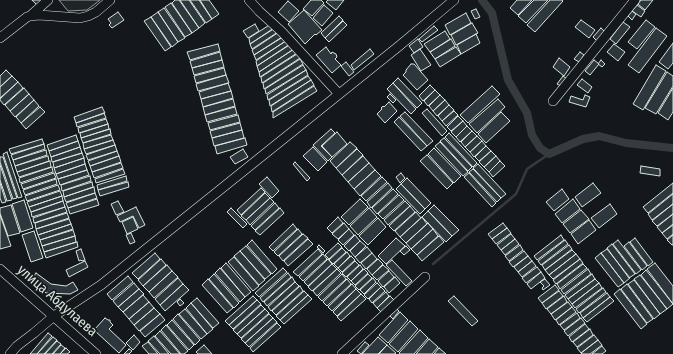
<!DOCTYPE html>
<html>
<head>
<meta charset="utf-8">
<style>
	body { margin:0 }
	canvas { display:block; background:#14181c }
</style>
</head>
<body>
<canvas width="673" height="354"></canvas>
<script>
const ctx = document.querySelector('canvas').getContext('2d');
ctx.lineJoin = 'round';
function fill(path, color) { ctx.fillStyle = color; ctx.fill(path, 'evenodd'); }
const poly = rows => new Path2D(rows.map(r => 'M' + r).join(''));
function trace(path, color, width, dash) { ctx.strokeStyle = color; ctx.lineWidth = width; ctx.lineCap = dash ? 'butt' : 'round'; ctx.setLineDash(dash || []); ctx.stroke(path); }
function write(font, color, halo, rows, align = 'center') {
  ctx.font = font + ' "Fira Sans Condensed",sans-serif'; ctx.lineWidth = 3; ctx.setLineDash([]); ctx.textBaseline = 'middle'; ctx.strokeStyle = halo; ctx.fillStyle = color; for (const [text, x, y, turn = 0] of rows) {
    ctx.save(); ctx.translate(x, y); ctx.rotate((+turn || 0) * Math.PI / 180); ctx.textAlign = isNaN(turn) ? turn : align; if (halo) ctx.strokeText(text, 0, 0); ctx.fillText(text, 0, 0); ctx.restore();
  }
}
const green = poly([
	[59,0,100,0,87,10,68,11,59,0]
]);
const stream = poly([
	[433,264,516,194,527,169,549,154]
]);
const canal = poly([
	[482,0,492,13,508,80,527,113,532,135,540,148,549,154,583,139,599,136,626,143,673,148]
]);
const building = poly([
	[32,0,42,0,37,5,32,0],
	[175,0,179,0,199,28,192,33,172,3,175,0],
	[180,0,189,0,205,23,199,28,180,0],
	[190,0,199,0,212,19,206,23,190,0],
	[200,0,209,0,219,14,212,19,200,0],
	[311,0,321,0,324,3,312,16,303,9,311,0],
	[328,0,344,0,336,10,326,2,328,0],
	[517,0,532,0,518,15,510,8,517,0],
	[534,0,548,0,526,23,518,16,534,0],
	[550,0,562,0,563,1,535,32,527,25,550,0],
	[641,0,653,0,645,10,638,4,641,0],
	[288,1,299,11,289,22,278,12,288,1],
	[171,3,192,33,185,37,165,7,171,3],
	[324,5,333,13,322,26,313,18,324,5],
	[637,5,645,11,641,17,632,11,637,5],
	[164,8,185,38,178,42,158,12,164,8],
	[476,9,480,17,475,19,471,11,476,9],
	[304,10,322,30,316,35,315,34,305,44,288,24,304,10],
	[632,11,636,14,632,20,628,16,632,11],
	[118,12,124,20,112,28,109,25,111,23,108,19,118,12],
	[158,12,178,42,172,47,151,17,158,12],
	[466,13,471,23,450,35,445,25,466,13],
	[339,16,343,20,325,38,321,33,339,16],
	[151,17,171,47,165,51,144,21,151,17],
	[581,20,595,30,589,38,575,27,581,20],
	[646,20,655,27,637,49,628,42,646,20],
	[343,21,347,25,329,42,325,38,343,21],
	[623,22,630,27,616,44,610,39,623,22],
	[472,23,478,33,456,45,451,35,472,23],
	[255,24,259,31,248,38,243,31,255,24],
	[271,24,274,28,250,44,249,38,271,24],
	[434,26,438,30,422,42,419,39,434,26],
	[275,28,278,32,252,49,250,44,275,28],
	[601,28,605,32,597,41,593,37,601,28],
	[656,28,667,36,639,73,628,65,656,28],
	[445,31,450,39,430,52,424,44,445,31],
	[279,32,282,37,254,55,252,50,279,32],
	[476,34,480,43,461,54,457,45,476,34],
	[283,37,286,41,256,60,254,55,283,37],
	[418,39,423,47,414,53,409,46,418,39],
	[451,39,455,46,435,59,430,52,451,39],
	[287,40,290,44,257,66,256,61,287,40],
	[673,43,673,63,668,69,659,62,673,43],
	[218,44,220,51,190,60,187,52,218,44],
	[291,44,294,49,259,72,257,66,291,44],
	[614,44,625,52,618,61,607,52,614,44],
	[326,47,331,54,332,52,336,54,337,57,335,59,341,65,332,73,316,55,326,47],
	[456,47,461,54,440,67,435,59,456,47],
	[294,49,297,53,260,77,259,72,294,49],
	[370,49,374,54,354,70,351,65,370,49],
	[420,49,431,65,421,71,411,55,420,49],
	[220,52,222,60,192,68,190,61,220,52],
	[580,52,584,55,579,62,574,59,580,52],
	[297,54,300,58,262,83,261,77,297,54],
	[559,58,570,67,564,76,553,67,559,58],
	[300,59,303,64,264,89,263,83,300,59],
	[222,60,224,67,194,75,192,68,222,60],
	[594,60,599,64,590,75,585,71,594,60],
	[601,60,605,64,602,67,598,64,601,60],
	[346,62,354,72,349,76,341,66,346,62],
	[411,64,414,64,428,80,417,90,403,75,406,72,406,70,411,64],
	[303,65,306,70,266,94,265,89,303,65],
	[656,65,666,71,643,110,633,104,656,65],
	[224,68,226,75,196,83,194,76,224,68],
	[6,70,12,76,0,87,0,76,6,70],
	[306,70,308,75,268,100,267,95,306,70],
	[667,72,673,76,673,86,656,114,645,108,667,72],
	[226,75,229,83,198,91,196,84,226,75],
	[12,76,18,82,0,98,0,87,12,76],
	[308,76,311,80,270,106,269,100,308,76],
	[563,76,567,79,561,86,557,84,563,76],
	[398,78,422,103,417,108,393,83,398,78],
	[582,79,592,87,588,93,577,85,582,79],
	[311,80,314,85,272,112,271,106,311,80],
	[18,82,23,88,4,105,0,100,0,99,18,82],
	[228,83,231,91,201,99,199,92,228,83],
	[393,83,416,109,411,114,387,89,393,83],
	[430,85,435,90,423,101,419,96,430,85],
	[314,86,317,91,273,118,273,112,314,86],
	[492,86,500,94,468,123,460,115,492,86],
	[24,88,29,94,10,111,5,105,24,88],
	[673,88,673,112,668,120,658,113,673,88],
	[435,90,440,95,428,106,424,101,435,90],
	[231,91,233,98,203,107,201,99,231,91],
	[29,94,34,100,15,117,10,111,29,94],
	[390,94,396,100,393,103,387,97,390,94],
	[440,95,445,100,433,111,429,106,440,95],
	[585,95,590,97,586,107,569,102,571,96,583,100,585,95],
	[233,99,235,106,205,115,203,107,233,99],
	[498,99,505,107,477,133,469,124,498,99],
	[34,100,39,106,21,123,16,117,34,100],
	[445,100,449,105,437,116,433,111,445,100],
	[389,102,397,111,385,123,377,114,382,109,381,108,383,106,384,107,389,102],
	[449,105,454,110,442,121,438,116,449,105],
	[40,107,45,112,26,129,21,123,40,107],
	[102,107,105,113,76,123,74,117,102,107],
	[235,107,237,114,207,122,205,115,235,107],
	[427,109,447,131,442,136,422,113,427,109],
	[454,111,458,115,446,126,442,121,454,111],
	[405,112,433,141,427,146,400,116,405,112],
	[501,112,510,121,486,143,478,134,501,112],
	[104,113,106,118,77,127,76,123,104,113],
	[238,115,240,122,210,130,208,123,238,115],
	[458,116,463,121,451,131,447,127,458,116],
	[399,117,427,146,421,151,394,122,399,117],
	[106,119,108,124,79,133,78,128,106,119],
	[463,121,467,126,456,137,451,132,463,121],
	[240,123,242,130,212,138,210,131,240,123],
	[108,124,109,129,81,138,80,133,108,124],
	[467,126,472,131,460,142,456,137,467,126],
	[110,129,111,134,83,143,81,138,110,129],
	[331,129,335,133,321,146,332,157,328,161,313,145,331,129],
	[242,130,244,138,214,146,212,138,242,130],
	[472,131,477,136,465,147,461,142,472,131],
	[337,132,347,144,332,157,322,146,337,132],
	[449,133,477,163,473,167,445,137,449,133],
	[76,135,78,141,49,151,47,145,76,135],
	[111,135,113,140,84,149,83,143,111,135],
	[477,136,482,141,470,152,465,147,477,136],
	[245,138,247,145,217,154,215,146,245,138],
	[444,138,472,167,468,171,440,141,444,138],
	[42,139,44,144,11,154,9,149,42,139],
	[113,140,115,145,86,154,84,149,113,140],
	[78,141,80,147,51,157,49,151,78,141],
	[482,141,486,146,474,157,470,152,482,141],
	[350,142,357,148,336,168,330,161,350,142],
	[440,142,468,172,463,176,435,146,440,142],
	[44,144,45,149,13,160,11,155,44,144],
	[115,145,117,151,88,160,86,155,115,145],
	[486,146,491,151,479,161,475,157,486,146],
	[80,147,82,153,52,162,51,157,80,147],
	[313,147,327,162,318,171,303,156,313,147],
	[434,148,461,176,454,183,428,154,434,148],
	[243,149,248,157,235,164,230,157,243,149],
	[357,149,363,155,342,175,336,168,357,149],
	[46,150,47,155,15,166,13,160,46,150],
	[117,151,119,156,90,166,88,161,117,151],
	[491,151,496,156,484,167,479,162,491,151],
	[7,152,22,197,18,198,3,154,7,152],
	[82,153,84,158,54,168,53,162,82,153],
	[427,155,453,183,447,189,420,161,427,155],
	[48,156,49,161,17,172,15,166,48,156],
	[119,156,121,162,92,172,90,166,119,156],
	[363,156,369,163,348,182,342,175,363,156],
	[496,156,500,161,489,172,484,167,496,156],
	[0,157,3,157,17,198,13,199,0,162,0,157],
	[84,158,85,164,56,174,54,168,84,158],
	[50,161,51,167,19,177,17,172,50,161],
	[500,161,505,166,493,177,489,172,500,161],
	[295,162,310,178,307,181,293,164,295,162],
	[121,163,123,168,94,178,92,172,121,163],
	[369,163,375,170,354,189,348,182,369,163],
	[85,164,87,170,58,179,56,174,85,164],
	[478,164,506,194,501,198,473,168,478,164],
	[0,165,12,200,7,201,0,180,0,165],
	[641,166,660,169,660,176,640,173,641,166],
	[52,167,53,172,20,183,19,178,52,167],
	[123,169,125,174,96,183,95,179,123,169],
	[473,169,501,198,497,202,469,172,473,169],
	[87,170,89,175,60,185,58,179,87,170],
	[375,170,381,176,360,196,354,189,375,170],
	[54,173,56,178,23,189,21,184,54,173],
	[401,173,405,178,400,183,396,177,401,173],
	[469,173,496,203,492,207,464,177,469,173],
	[90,176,91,181,62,191,61,185,90,176],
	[126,176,127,181,98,190,97,185,126,176],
	[267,177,279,191,272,198,259,184,267,177],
	[382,177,387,182,366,201,361,196,382,177],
	[407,178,431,203,425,209,401,184,407,178],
	[56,179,57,184,25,195,23,190,56,179],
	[92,182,93,187,64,197,63,191,92,182],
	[128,182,129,187,100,196,98,190,128,182],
	[0,183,6,202,2,203,0,198,0,183],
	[388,183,392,188,371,208,367,202,388,183],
	[593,183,601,193,582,207,575,197,593,183],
	[673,183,673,193,648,213,643,207,673,183],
	[401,184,425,209,420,214,396,189,401,184],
	[58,185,60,190,27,201,25,196,58,185],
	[94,187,95,193,66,202,64,197,94,187],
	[261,188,265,192,241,215,237,210,261,188],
	[393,189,398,194,377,214,372,208,393,189],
	[562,189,569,199,554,211,546,202,562,189],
	[60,191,62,196,29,207,27,202,60,191],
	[95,193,97,198,68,208,66,203,95,193],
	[265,193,270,198,246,220,241,216,265,193],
	[673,194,673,204,652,220,648,214,673,194],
	[399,195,404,200,383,219,378,214,399,195],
	[62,196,63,201,31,212,29,207,62,196],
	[270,198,274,202,250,225,246,220,270,198],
	[97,199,99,205,70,214,68,208,97,199],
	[360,199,368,207,349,225,341,217,360,199],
	[573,199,580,209,562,223,555,214,573,199],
	[24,200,33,228,21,232,12,204,24,200],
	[63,201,65,207,32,217,31,212,63,201],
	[118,201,124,212,116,215,111,204,118,201],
	[405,201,410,206,388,225,384,220,405,201],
	[275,203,279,208,255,230,251,226,275,203],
	[610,204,617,214,599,228,591,218,610,204],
	[673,204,673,214,657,226,652,221,673,204],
	[11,205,20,233,8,236,0,213,0,208,11,205],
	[434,205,459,230,452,236,428,211,434,205],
	[410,206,415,212,394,231,389,226,410,206],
	[65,207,67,212,34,223,33,218,65,207],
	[136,207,145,225,139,228,133,216,120,222,117,216,136,207],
	[231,208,247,224,243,228,227,212,231,208],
	[280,208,284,213,260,235,255,231,280,208],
	[369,208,377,217,358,235,350,226,369,208],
	[581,210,589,219,570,233,563,224,581,210],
	[428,211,452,236,446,242,422,217,428,211],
	[416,212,421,218,400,237,395,231,416,212],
	[67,213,69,218,36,229,35,223,67,213],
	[673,214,673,224,662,233,657,227,673,214],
	[0,215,11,246,0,249,0,215],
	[133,217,138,229,127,234,122,222,133,217],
	[338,217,343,223,332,233,327,228,338,217],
	[422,217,427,224,406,243,400,237,422,217],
	[378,218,386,227,368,245,359,236,378,218],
	[69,219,71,224,38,235,36,229,69,219],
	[589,220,596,230,578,244,571,234,589,220],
	[344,223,349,229,338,239,332,234,344,223],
	[428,223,433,229,411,249,406,243,428,223],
	[503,223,507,228,492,239,488,234,503,223],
	[71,224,73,229,40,240,38,235,71,224],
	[293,224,297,229,273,251,269,247,293,224],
	[673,225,673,234,667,239,662,233,673,225],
	[507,228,511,233,496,244,492,239,507,228],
	[298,229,302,234,278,256,274,252,298,229],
	[349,229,354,235,343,245,338,240,349,229],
	[433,229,438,236,417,255,411,249,433,229],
	[73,230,75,236,42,246,40,240,73,230],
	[34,231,43,258,31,262,22,235,34,231],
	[131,233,135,242,130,244,126,235,131,233],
	[303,234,308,238,283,261,279,256,303,234],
	[511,234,515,239,501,250,497,245,511,234],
	[355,235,360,241,349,251,344,246,355,235],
	[561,235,564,240,537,260,534,256,561,235],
	[673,235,673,245,672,245,667,240,673,235],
	[75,236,76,242,44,252,42,246,75,236],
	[439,236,444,242,422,261,417,255,439,236],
	[396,238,405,246,386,264,378,256,396,238],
	[635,238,653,262,648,266,630,242,635,238],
	[308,239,313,244,288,266,284,261,308,239],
	[515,239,519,244,505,255,501,250,515,239],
	[252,240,277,269,272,274,247,245,252,240],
	[565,240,568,244,541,265,538,261,565,240],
	[618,240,641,270,636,274,613,244,618,240],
	[360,241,366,246,355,257,350,251,360,241],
	[77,242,78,247,46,258,44,252,77,242],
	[629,242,647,266,642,270,624,246,629,242],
	[338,243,342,247,329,259,325,255,338,243],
	[612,244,635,274,629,278,607,248,612,244],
	[319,245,325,251,323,253,317,247,319,245],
	[520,245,523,250,509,261,505,256,520,245],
	[569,245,572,249,545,270,542,265,569,245],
	[246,246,271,274,265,279,240,251,246,246],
	[406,246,410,250,404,255,400,251,406,246],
	[367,247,372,253,360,263,355,257,367,247],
	[342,248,346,252,333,264,329,260,342,248],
	[81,249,85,260,82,261,81,260,79,261,76,251,81,249],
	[318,249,322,254,298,276,293,272,318,249],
	[607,249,630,278,624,283,601,253,607,249],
	[572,250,576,254,549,275,545,270,572,250],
	[240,251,265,280,259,285,234,256,240,251],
	[524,251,528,256,513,267,509,262,524,251],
	[347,252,350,256,338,268,334,264,347,252],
	[155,253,160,259,138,279,132,273,155,253],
	[372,253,377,259,366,269,361,263,372,253],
	[601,253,624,283,618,287,595,258,601,253],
	[323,254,327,259,303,281,299,277,323,254],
	[576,254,580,259,553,279,549,275,576,254],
	[351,256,355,260,342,272,338,268,351,256],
	[528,256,532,261,518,272,514,267,528,256],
	[234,257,259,286,253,291,228,262,234,257],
	[161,259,166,265,143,286,138,280,161,259],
	[328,259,332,264,308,286,304,282,328,259],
	[378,259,383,264,372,275,367,269,378,259],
	[580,259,583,263,556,284,553,280,580,259],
	[392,260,412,281,406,286,386,265,392,260],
	[85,261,88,267,69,277,66,270,85,261],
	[355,261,359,265,346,277,342,273,355,261],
	[532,261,536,266,522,277,518,272,532,261],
	[226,263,251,292,245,297,221,268,226,263],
	[655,263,673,286,673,304,647,269,655,263],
	[332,264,337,269,312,291,308,287,332,264],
	[583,264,587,268,560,289,557,284,583,264],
	[167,265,172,271,149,292,143,286,167,265],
	[360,265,363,269,351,281,347,277,360,265],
	[383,265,389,270,377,280,372,275,383,265],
	[537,267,541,272,526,283,522,278,537,267],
	[220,268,245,297,240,302,215,273,220,268],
	[283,268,287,272,259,297,255,293,283,268],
	[337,269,341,273,317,296,313,291,337,269],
	[364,269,368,273,355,285,351,281,364,269],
	[588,269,591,274,564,294,561,290,588,269],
	[646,270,673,304,667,309,641,275,646,270],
	[172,271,178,277,154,298,149,292,172,271],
	[389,271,394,277,383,287,378,281,389,271],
	[541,272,545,278,531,289,527,284,541,272],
	[36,273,51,284,66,286,73,282,78,290,70,294,46,293,31,280,36,273],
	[288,273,291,277,263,302,260,298,288,273],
	[214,274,239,303,234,308,209,279,214,274],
	[342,274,346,279,322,301,318,297,342,274],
	[368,274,372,278,359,290,355,286,368,274],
	[592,274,595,279,568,299,565,295,592,274],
	[640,275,667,309,660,314,634,279,640,275],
	[128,276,133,282,112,300,107,294,128,276],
	[292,277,295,282,267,306,264,302,292,277],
	[395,277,400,283,389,293,384,287,395,277],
	[178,278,183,284,160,305,155,299,178,278],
	[373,278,376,282,364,294,360,290,373,278],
	[208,279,233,308,227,313,202,285,208,279],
	[347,279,351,284,327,306,323,302,347,279],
	[545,279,550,285,543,290,542,288,544,286,540,282,545,279],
	[595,279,599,283,572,304,568,299,595,279],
	[634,280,660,314,654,319,628,284,634,280],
	[295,282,299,286,271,311,268,307,295,282],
	[134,283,139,289,118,307,113,301,134,283],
	[377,283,381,287,368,299,364,295,377,283],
	[599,283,602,288,575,308,572,304,599,283],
	[183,284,189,290,165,311,160,305,183,284],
	[352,284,356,289,332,311,328,307,352,284],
	[627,284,653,319,647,323,621,289,627,284],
	[555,285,559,290,542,303,538,298,555,285],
	[300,286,303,291,276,315,272,311,300,286],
	[381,287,385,291,372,303,369,299,381,287],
	[603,288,606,292,579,313,576,309,603,288],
	[139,289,144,294,123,312,118,307,139,289],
	[356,289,361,294,337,316,333,312,356,289],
	[620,289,647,324,641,329,614,294,620,289],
	[304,291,308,295,280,320,276,316,304,291],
	[559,291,563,296,546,309,542,303,559,291],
	[386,292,389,296,377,308,373,303,386,292],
	[607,293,610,297,583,318,580,313,607,293],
	[361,294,366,299,341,321,337,317,361,294],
	[143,295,149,302,129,319,123,312,143,295],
	[308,295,312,299,284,324,280,320,308,295],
	[253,296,257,300,229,325,225,321,253,296],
	[390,296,394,300,381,312,377,308,390,296],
	[454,296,478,321,472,326,448,301,454,296],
	[564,296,567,302,551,314,547,309,564,296],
	[610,297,614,301,587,322,583,318,610,297],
	[197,298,219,323,213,328,191,303,197,298],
	[180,299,184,303,180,306,177,302,180,299],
	[257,300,261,304,233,329,229,325,257,300],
	[149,302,154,308,134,325,129,319,149,302],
	[568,302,572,307,555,320,551,314,568,302],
	[191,303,213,329,207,334,186,308,191,303],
	[261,305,265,309,237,334,233,330,261,305],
	[572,307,576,312,559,325,556,320,572,307],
	[154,308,160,314,139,331,134,325,154,308],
	[185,309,207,334,201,339,179,314,185,309],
	[265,309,269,313,241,338,237,334,265,309],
	[397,309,399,311,393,319,390,316,397,309],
	[400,312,408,320,388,343,379,335,400,312],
	[577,313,580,318,564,330,560,325,577,313],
	[160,314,165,320,145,337,140,331,160,314],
	[178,314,200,340,195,345,173,319,178,314],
	[269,314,273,318,245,343,241,339,269,314],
	[105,318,108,320,110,320,110,322,113,325,109,329,126,345,119,353,94,330,105,318],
	[273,318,277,322,249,347,245,343,273,318],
	[581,318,585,323,568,336,564,331,581,318],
	[172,320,194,345,189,350,167,325,172,320],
	[410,321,418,329,398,352,389,344,410,321],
	[277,323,281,327,253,352,250,348,277,323],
	[585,324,589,329,572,342,569,337,585,324],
	[166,325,188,351,184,354,181,354,161,330,166,325],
	[590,329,593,335,577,347,573,342,590,329],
	[420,330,428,338,414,354,400,354,399,353,420,330],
	[160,331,180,354,171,354,155,336,160,331],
	[48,333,52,336,37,354,30,354,48,333],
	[134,335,140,342,133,350,126,343,134,335],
	[594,335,598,340,581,353,577,348,594,335],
	[154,336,169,354,160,354,148,341,154,336],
	[53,337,57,340,44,354,37,354,53,337],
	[378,337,387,345,378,354,362,354,378,337],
	[429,339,438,347,432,354,416,354,429,339],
	[598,340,602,345,590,354,582,354,581,353,598,340],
	[57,341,61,344,52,354,45,354,57,341],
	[148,342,158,354,149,354,142,346,148,342],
	[365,342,369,345,361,354,357,351,365,342],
	[61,345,65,348,60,354,53,354,61,345],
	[204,345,212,354,198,354,196,352,204,345],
	[387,345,396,353,394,354,379,354,387,345],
	[602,346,606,351,602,354,592,354,602,346],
	[66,348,70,352,67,354,60,354,66,348],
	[439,348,446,354,434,354,439,348],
	[129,349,132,351,129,354,124,354,129,349]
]);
const minor = poly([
	[249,0,259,11,282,32,339,94],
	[30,16,39,15,80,18,88,16,96,12,110,0],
	[0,38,27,17,30,16,48,0],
	[553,101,635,0],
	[0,269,96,354],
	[10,354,17,346,34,333,54,316,101,285,206,201,399,46,454,0],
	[342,354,425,277]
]);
const streetNames = [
	["улица Абдулаева",57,301,41]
];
fill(green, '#202428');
trace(green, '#939e99', 1);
trace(stream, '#363b3e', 2.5);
trace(canal, '#363b3e', 8);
fill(building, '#2c363c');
trace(building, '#d8e6dc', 1);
trace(minor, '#d8e6dc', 10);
trace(minor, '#14181c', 9);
write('14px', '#d8e6dc', '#14181c', streetNames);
</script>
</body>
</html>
